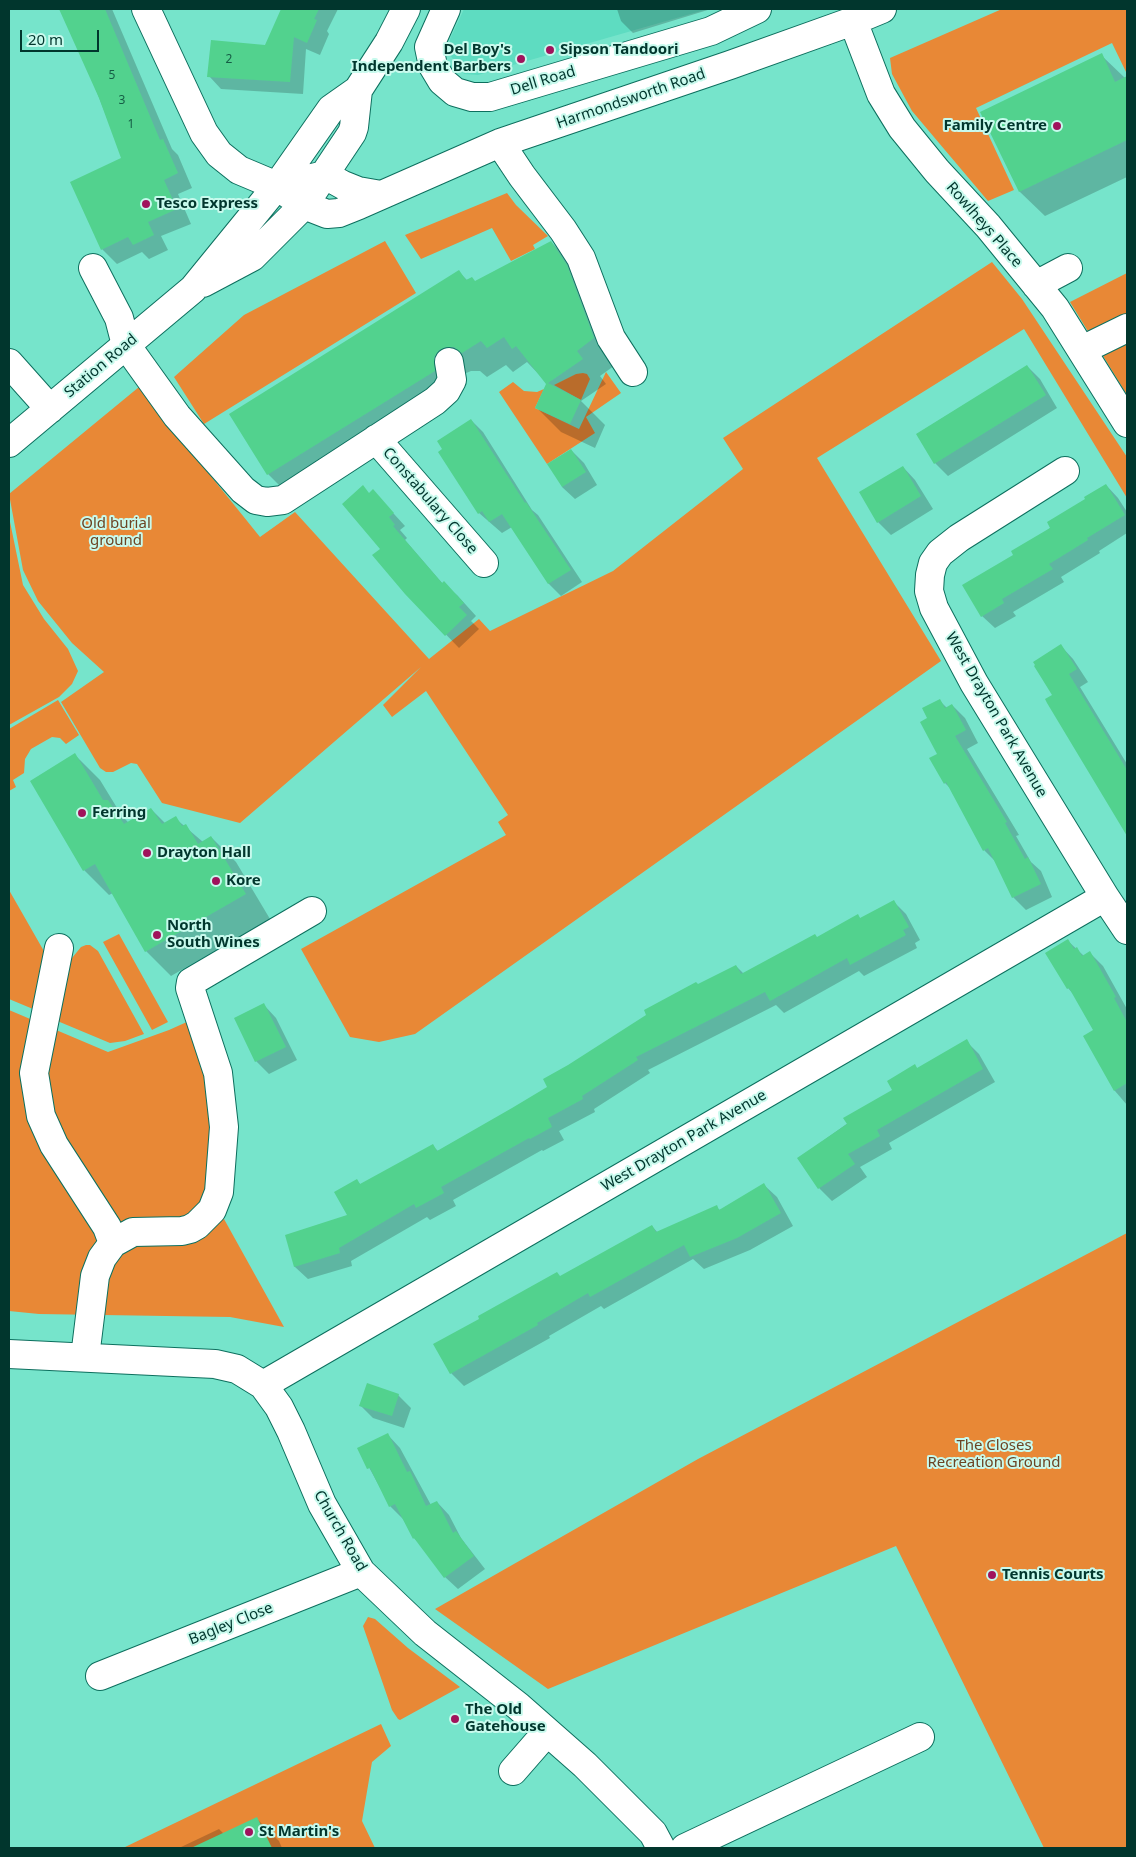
<!DOCTYPE html>
<html>
<head>
<meta charset="utf-8">
<style>
	body { margin:0 }
	#map { position:relative; width:1136px; height:1857px; overflow:hidden; background:#76e4cb; font-family:"Noto Sans",sans-serif }
	canvas { display:block }
	.frame { position:absolute; inset:0; border:10px solid #01362d; pointer-events:none }
	.scale { position:absolute; left:20px; top:30px; width:79px; height:22px; box-sizing:border-box; border:2px solid #01362d; border-top:0; padding-left:6px; font-size:15px; line-height:18px; white-space:nowrap; color:#01362d; -webkit-text-stroke:4px #c8faed; paint-order:stroke }
</style>
</head>
<body>
<div id="map">
<canvas width="1136" height="1857"></canvas>
<div class="frame"></div>
<div class="scale">20 m</div>
</div>
<script>
const ctx = document.querySelector('canvas').getContext('2d');
ctx.lineJoin = 'round';
function fill(path, color) { ctx.fillStyle = color; ctx.fill(path, 'evenodd'); }
const poly = rows => new Path2D(rows.map(r => 'M' + r).join(''));
function trace(path, color, width, dash) { ctx.strokeStyle = color; ctx.lineWidth = width; ctx.lineCap = dash ? 'butt' : 'round'; ctx.setLineDash(dash || []); ctx.stroke(path); }
function write(font, color, halo, rows, align = 'center') {
  ctx.font = font + ' "Noto Sans",sans-serif'; ctx.lineWidth = 4; ctx.setLineDash([]); ctx.textBaseline = 'middle'; ctx.strokeStyle = halo; ctx.fillStyle = color; for (const [text, x, y, turn = 0] of rows) {
    ctx.save(); ctx.translate(x, y); ctx.rotate((+turn || 0) * Math.PI / 180); ctx.textAlign = isNaN(turn) ? turn : align; if (halo) ctx.strokeText(text, 0, 0); ctx.fillText(text, 0, 0); ctx.restore();
  }
}
const built = poly([
	[464,9,708,9,478,75,464,74,450,55,450,39]
]);
const green = poly([
	[1002,9,1127,9,1127,74,1112,43,976,108,1014,190,988,201,912,111,892,74,890,58],
	[507,193,516,205,548,236,533,245,535,249,511,261,492,228,421,259,405,235],
	[385,241,416,293,204,424,174,377,244,315],
	[992,262,1022,299,1127,457,1127,498,1024,329,817,458,941,661,415,1034,379,1042,350,1037,301,949,506,835,498,822,508,815,426,691,392,717,383,705,421,667,240,823,162,803,137,764,131,763,113,772,106,772,100,768,61,702,104,672,72,643,38,601,23,570,9,494,139,387,260,537,295,512,429,659,479,619,490,631,613,571,743,469,723,438],
	[1127,273,1127,395,1070,302],
	[606,372,621,393,586,417,595,433,547,464,499,392,513,382,524,391,537,392,544,389,535,408,579,429],
	[583,373,587,374,590,379,581,400,554,385,576,374],
	[9,517,23,585,44,619,68,649,78,671,72,684,59,697,9,725],
	[58,700,79,735,66,744,60,738,52,737,31,749,25,759,24,773,13,780,16,787,9,791,9,729],
	[9,890,45,953,33,1009,9,999],
	[119,934,168,1022,152,1030,103,942],
	[86,945,90,945,98,951,144,1034,125,1041,110,1043,55,1020,72,958,81,947],
	[9,1010,108,1052,169,1030,189,1021,203,1069,211,1132,209,1192,284,1327,230,1317,39,1314,9,1311],
	[1127,1233,1127,1848,1044,1848,896,1546,548,1689,435,1609,698,1459],
	[368,1617,375,1619,408,1648,460,1687,400,1720,398,1719,392,1710,363,1626],
	[381,1724,391,1746,372,1762,362,1821,375,1848,123,1848]
]);
const shadow = poly([
	[60,9,112,9,172,149,178,155,192,188,178,194,191,224,161,236,168,250,149,259,142,252,117,264,102,249,123,159,89,72],
	[283,9,338,9,327,31,329,34,320,55,306,49,303,94,221,89,209,76,265,46],
	[617,9,711,9,633,33,621,21],
	[1101,55,1125,78,1127,77,1127,177,1045,216,1020,192,982,112],
	[551,242,576,267,618,363,600,376,606,384,581,401,605,425,595,448,561,432,537,408,548,384,527,362,513,372,506,365,487,377,480,371,471,371,464,374,293,499,268,474,459,272,468,281,475,282],
	[1027,366,1040,379,1057,408,948,476,935,463,917,434],
	[471,420,483,432,532,510,538,515,582,582,561,596,549,584,512,527,502,533,479,513,444,450],
	[571,450,584,463,597,485,575,499,562,487],
	[903,467,915,480,933,509,891,535,878,522],
	[1106,485,1118,498,1127,512,1127,533,1099,551,1100,553,1061,577,1064,582,1013,612,1016,616,995,628,982,616,1015,555],
	[373,491,405,526,400,530,407,538,405,540,443,584,457,595,476,616,471,621,479,629,459,648,406,593,382,549,370,494],
	[1061,646,1073,659,1088,682,1080,687,1127,764,1127,829,1053,695],
	[939,700,947,708,952,705,965,718,978,743,967,749,1019,835,1016,836,1031,862,1041,871,1052,897,1026,910,1013,897,996,862,984,850,952,790,945,783,929,719],
	[75,755,100,780,122,816,129,823,151,809,165,823,175,818,203,842,211,837,236,862,270,919,171,976,146,951,113,893,109,895,84,870],
	[893,901,906,914,920,940,915,943,917,948,864,976,859,971,784,1013,776,1005,648,1070,650,1073,594,1109,595,1112,559,1131,564,1140,543,1151,542,1150,453,1200,456,1206,430,1220,427,1217,351,1261,352,1266,308,1279,295,1267,286,1236,349,1216,356,1180,361,1185,433,1146,438,1151,549,1088,568,1066,698,985,736,966,744,974,818,938,858,916,861,919],
	[1067,940,1084,956,1090,953,1103,966,1127,1009,1127,1105,1115,1091,1084,1036,1094,1031,1074,995,1068,988],
	[264,1005,276,1018,297,1060,269,1074,256,1061],
	[966,1041,979,1054,995,1082,889,1143,892,1149,860,1167,867,1177,832,1201,819,1188,799,1158,894,1090,915,1066,918,1069],
	[764,1185,777,1197,793,1226,750,1250,704,1269,693,1259,604,1309,601,1306,549,1336,550,1338,464,1386,451,1373,561,1277,652,1226,658,1233,716,1207,720,1210],
	[398,1395,411,1408,404,1428,373,1418,361,1406],
	[388,1435,400,1448,431,1505,437,1502,449,1515,461,1538,485,1569,458,1589,445,1577,424,1548,414,1538,403,1519,390,1506,359,1449],
	[256,1818,279,1841,282,1848,179,1848,219,1829,224,1834]
]);
const building = poly([
	[59,9,105,9,160,140,163,139,178,173,164,180,177,209,148,222,154,235,133,245,128,237,101,250,70,182,121,158,99,98],
	[281,9,319,9,314,19,317,20,307,43,294,37,290,82,207,77,211,40,265,45],
	[1102,53,1115,82,1127,76,1127,140,1019,192,980,112],
	[551,241,567,265,594,338,577,351,583,359,548,383,581,400,570,424,535,408,546,384,516,346,512,349,504,337,487,348,481,341,462,353,454,347,446,347,439,350,434,357,435,371,267,475,229,414,459,270,466,280,472,277,475,281],
	[1027,365,1046,395,934,464,916,434],
	[471,419,525,503,526,502,571,570,548,584,502,514,489,522,482,511,478,514,438,452,442,449,437,441],
	[571,449,586,472,562,487,547,464],
	[903,466,921,496,877,523,859,492],
	[1106,484,1125,515,1087,538,1088,540,1049,564,1053,569,1002,599,1004,603,981,617,962,585,1013,555,1011,551,1050,528,1047,522,1085,499,1084,497],
	[363,485,369,493,373,489,394,513,389,517,395,525,393,526,442,583,444,581,464,603,459,607,467,615,445,636,405,594,372,555,380,549,342,504],
	[1061,644,1077,669,1069,674,1127,770,1127,836,1047,703,1045,699,1052,695,1034,666,1035,665,1033,662],
	[940,699,945,708,952,704,966,730,955,736,1007,822,1005,823,1025,859,1028,857,1041,884,1012,898,988,848,983,851,946,782,944,784,929,758,937,754,920,722,927,718,922,708],
	[75,753,103,800,108,800,124,824,151,808,162,824,176,816,182,826,186,824,198,844,211,836,246,894,145,952,95,864,83,871,30,781],
	[894,900,909,927,903,930,906,935,850,965,847,958,770,1001,765,992,636,1057,638,1060,582,1096,583,1099,548,1118,552,1127,530,1139,529,1138,441,1187,444,1193,416,1208,414,1204,339,1248,340,1253,294,1267,285,1235,347,1215,334,1192,357,1179,360,1184,433,1144,437,1151,512,1108,547,1087,543,1079,568,1065,646,1015,644,1010,696,982,698,984,736,965,741,974,815,934,817,937,858,914,860,918],
	[1068,939,1074,949,1077,947,1082,956,1090,951,1116,997,1114,998,1127,1022,1127,1083,1114,1091,1083,1036,1093,1030,1069,988,1067,989,1045,953],
	[264,1003,286,1047,255,1062,234,1018],
	[967,1039,983,1069,877,1130,880,1136,848,1154,855,1164,818,1189,797,1158,847,1124,843,1118,892,1090,887,1081,915,1064,917,1068],
	[764,1183,781,1213,737,1238,690,1257,684,1245,590,1297,588,1293,537,1323,538,1325,450,1374,433,1344,479,1319,478,1316,557,1272,560,1276,652,1225,656,1232,717,1205,719,1210],
	[367,1383,399,1394,392,1416,359,1406],
	[388,1433,407,1472,410,1471,426,1506,437,1501,453,1533,456,1531,474,1556,444,1578,414,1538,413,1539,395,1504,389,1507,370,1468,367,1469,357,1448],
	[257,1817,272,1848,191,1848]
]);
const minor = poly([
	[146,9,204,133,219,154,239,170,277,186,304,205,327,214,339,213,359,205,500,143,730,65,853,21,882,9],
	[446,9,429,47,433,66,442,81,455,92,472,97,490,97,711,31,757,9],
	[853,21,881,94,902,128,937,171,988,226,1055,308,1127,423],
	[500,143,522,176,563,230,581,258,611,338,633,372],
	[308,179,325,175,343,185,358,191,381,195],
	[93,268,119,318,126,345,177,416,243,490,256,500,267,502,283,500,435,401,446,391,452,380,449,362],
	[203,283,252,257,304,205,352,133,354,127,358,90],
	[1036,285,1068,268],
	[1082,350,1127,328],
	[9,363,50,409],
	[376,439,484,563],
	[9,443,193,289,277,186,331,109,358,90,389,42,406,9],
	[1065,471,959,538,940,553,933,563,930,575,929,591,934,608,974,683,1105,897],
	[59,948,34,1073,41,1116,54,1145,107,1227,113,1243],
	[9,1354,215,1364,237,1369,263,1385,279,1407,291,1431,322,1504,361,1572,425,1633,518,1706,585,1765,653,1833,661,1848],
	[85,1357,95,1276,102,1258,113,1243,133,1232,182,1231,190,1229,197,1225,212,1210,219,1192,224,1127,218,1073,190,988,191,982,312,911],
	[263,1385,1105,897,1127,930],
	[100,1676,361,1572],
	[513,1771,547,1732],
	[685,1848,920,1737]
]);
const markers = [
	[550,50,5,"#a0135c"],
	[521,59,5,"#a0135c"],
	[1057,126,5,"#a0135c"],
	[146,204,5,"#a0135c"],
	[82,813,5,"#a0135c"],
	[147,853,5,"#a0135c"],
	[216,881,5,"#a0135c"],
	[157,935,5,"#a0135c"],
	[992,1575,5,"#a0135c"],
	[455,1719,5,"#a0135c"],
	[249,1832,5,"#a0135c"]
];
const numberNames = [
	["2",229,60],
	["5",112,76],
	["3",122,101],
	["1",131,125]
];
const poiNames = [
	["Del Boy's",511,50,"right"],
	["Independent Barbers",511,67,"right"],
	["Sipson Tandoori",560,50],
	["Family Centre",1047,126,"right"],
	["Tesco Express",156,204],
	["Ferring",92,813],
	["Drayton Hall",157,853],
	["Kore",226,881],
	["North",167,926],
	["South Wines",167,943],
	["Tennis Courts",1002,1575],
	["The Old",465,1710],
	["Gatehouse",465,1727],
	["St Martin's",259,1832]
];
const streetNames = [
	["Dell Road",543,81,-17],
	["Harmondsworth Road",631,99,-19],
	["Rowlheys Place",984,225,49],
	["Station Road",101,366,-40],
	["Constabulary Close",430,501,49],
	["West Drayton Park Avenue",996,715,60],
	["West Drayton Park Avenue",684,1141,-30],
	["Church Road",340,1531,60],
	["Bagley Close",231,1624,-22]
];
const parkNames = [
	["Old burial",116,524],
	["ground",116,541],
	["The Closes",994,1446],
	["Recreation Ground",994,1463]
];
fill(built, '#5edcc1');
fill(green, '#e88836');
fill(shadow, '#0003');
fill(building, '#52d28e');
trace(minor, '#0d6f5e', 30);
trace(minor, '#fff', 28);
for (const [x, y, r, color] of markers) { const dot = new Path2D(); dot.arc(x, y, r, 0, 2 * Math.PI); ctx.fillStyle = color; ctx.fill(dot); trace(dot, '#c8faed', 2); }
write('12px', '#155d45', null, numberNames);
write('bold 15px', '#01362d', '#c8faed', poiNames, 'left');
write('15px', '#01362d', '#c8faed', streetNames);
write('15px', '#6c4424', '#c8faed', parkNames);
</script>
</body>
</html>
